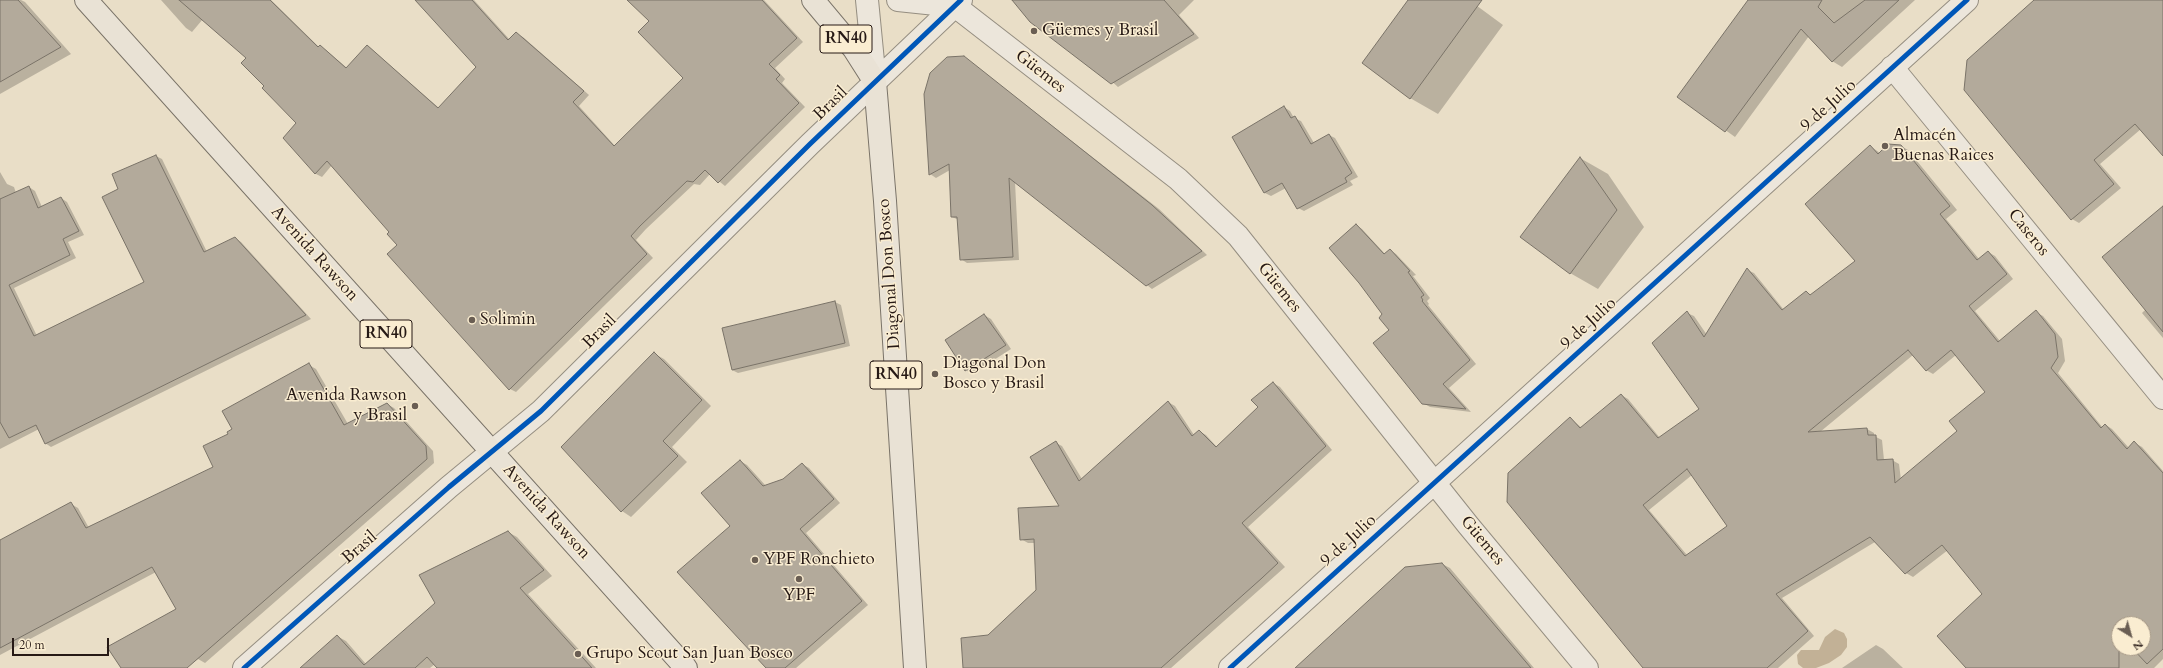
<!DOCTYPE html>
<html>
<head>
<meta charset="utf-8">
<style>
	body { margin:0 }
	#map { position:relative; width:2163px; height:668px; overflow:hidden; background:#e9dec7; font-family:Cardo,serif }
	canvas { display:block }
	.north { position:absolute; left:2111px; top:616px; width:40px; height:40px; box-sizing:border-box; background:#faedd1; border:1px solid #a59886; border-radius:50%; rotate:143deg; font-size:11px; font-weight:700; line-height:16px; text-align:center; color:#261915 }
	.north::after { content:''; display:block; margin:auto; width:14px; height:18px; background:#6a5e53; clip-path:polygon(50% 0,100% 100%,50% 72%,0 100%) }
	.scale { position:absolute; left:12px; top:638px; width:97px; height:18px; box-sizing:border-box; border:2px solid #261915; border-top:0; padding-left:5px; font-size:12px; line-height:14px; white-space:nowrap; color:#261915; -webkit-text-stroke:3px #faedd1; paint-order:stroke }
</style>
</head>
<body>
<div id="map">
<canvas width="2163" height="668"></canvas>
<div class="north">N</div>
<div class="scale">20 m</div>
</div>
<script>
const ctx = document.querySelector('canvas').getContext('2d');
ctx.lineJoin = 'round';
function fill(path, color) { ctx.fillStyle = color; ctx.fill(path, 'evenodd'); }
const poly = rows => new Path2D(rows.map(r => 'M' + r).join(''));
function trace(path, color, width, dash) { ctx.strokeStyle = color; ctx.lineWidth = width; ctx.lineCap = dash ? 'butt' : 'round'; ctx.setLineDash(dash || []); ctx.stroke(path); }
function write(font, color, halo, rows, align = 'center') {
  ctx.font = font + ' Cardo,serif'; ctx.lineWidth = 3; ctx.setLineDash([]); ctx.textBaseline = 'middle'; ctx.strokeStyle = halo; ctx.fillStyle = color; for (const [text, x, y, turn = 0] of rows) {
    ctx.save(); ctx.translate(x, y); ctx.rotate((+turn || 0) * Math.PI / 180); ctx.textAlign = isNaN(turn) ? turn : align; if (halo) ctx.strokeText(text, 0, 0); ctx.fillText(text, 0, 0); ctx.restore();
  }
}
const water = poly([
	[1835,629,1844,633,1847,639,1847,647,1841,655,1829,663,1816,668,1803,668,1798,664,1797,655,1801,650,1819,650,1825,637]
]);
const shadow = poly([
	[0,0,21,0,25,2,71,54,0,94],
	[161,0,271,0,319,47,326,50,347,68,368,46,439,108,478,67,416,0,474,0,510,40,516,34,523,37,589,95,579,106,615,146,684,78,650,20,628,0,764,0,803,42,775,68,785,79,782,83,805,107,725,186,710,174,700,185,694,184,646,229,636,240,653,258,516,392,510,389,390,232,332,165,322,177,316,174,284,138,297,123,266,86,247,58,203,19,192,32,186,28],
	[1021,0,1194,0,1179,15,1199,38,1118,87],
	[1410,0,1469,0,1503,25,1438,114,1410,98],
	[1749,0,1915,0,1842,67,1832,61,1809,36,1735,137,1678,96],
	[2035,0,2163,0,2163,151,2141,129,2100,164,2121,188,2079,223,2072,219],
	[964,57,1159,209,1207,255,1152,289,1015,182,1019,260,967,263,961,259,959,220,952,217,950,170,936,178,930,174],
	[1284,107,1290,111,1294,118,1301,121,1314,143,1329,135,1335,138,1358,177,1350,181,1353,185,1304,211,1298,208,1286,188,1271,196,1265,193,1233,138],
	[1870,146,1880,153,1901,146,1908,150,1957,210,1946,219,1979,259,1988,252,1995,256,2013,279,1975,311,2000,341,2036,312,2043,316,2062,339,2065,361,2058,373,2103,428,2106,425,2112,429,2129,448,2135,443,2142,447,2163,471,2163,659,2154,668,1967,668,1984,594,1948,550,1913,577,1906,573,1875,542,1782,598,1814,636,1778,668,1645,668,1570,418,1582,428,1621,395,1628,399,1660,438,1700,409,1687,313,1694,316,1707,335,1747,270,1754,273,1784,310,1806,292,1812,295,1857,261],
	[1913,355,1926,370,1933,374,1956,355,1986,392,1959,432,1901,480,1899,464,1892,460,1884,460,1882,440,1874,436,1874,433,1867,429,1820,432],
	[1692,475,1728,527,1687,555,1649,510],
	[2119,624,2143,624,2143,648,2119,648],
	[156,156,162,159,207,252,235,238,241,242,311,319,51,447,45,443,39,429,0,449,0,172,7,184,14,187,16,193,29,187,35,191,42,207,61,198,67,202,84,235,68,242,76,258,14,288,37,336,146,282,119,189],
	[1580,158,1608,174,1644,227,1598,289,1570,273],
	[2163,207,2163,338,2142,313,2146,309],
	[1356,225,1362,229,1385,254,1390,250,1396,254,1416,275,1413,276,1430,298,1427,301,1429,304,1428,305,1476,364,1449,388,1471,412,1430,407,1423,403,1384,314],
	[835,302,841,305,850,346,738,373,732,370],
	[984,315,991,319,1011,349,972,374,966,370],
	[655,354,664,359,711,406,672,447,687,462,631,517,622,511,562,447],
	[309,365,316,369,348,424,387,404,394,408,433,451,434,463,205,663,198,659,185,668,122,668,178,609,156,572,0,655,0,541,71,504,78,508,89,528,215,468,230,434],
	[1273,383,1280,387,1332,450,1248,527,1285,567,1171,668,964,668,989,636,1037,591,1035,543,1028,543,1021,539,1061,507,1056,443,1062,446,1082,479,1168,402,1175,406,1194,435,1199,431,1206,435,1217,447,1259,407],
	[740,461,747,465,766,486,784,480,802,464,809,468,840,503,806,533,868,605,796,668,768,668,731,526],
	[508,532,517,537,552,576,528,594,596,668,438,668,435,664,430,668,305,668,337,636,346,641,366,664,437,603],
	[1442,564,1450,568,1534,668,1296,668],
	[1876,645,1883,649,1903,668,1842,668]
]);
const building = poly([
	[0,0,18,0,61,47,0,82,0,0],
	[179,0,270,0,318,47,320,45,346,68,367,45,438,108,476,67,415,0,472,0,508,40,516,32,584,91,573,102,614,146,683,78,638,32,649,21,627,0,762,0,797,38,769,64,780,75,776,79,799,103,718,183,705,170,693,182,687,181,640,226,631,236,647,254,509,390,387,254,397,245,387,234,389,232,327,161,315,174,283,138,296,123,262,88,264,86,241,63,246,58,179,0],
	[1012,0,1164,0,1194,34,1111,84,1030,22,1012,0],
	[1408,0,1482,0,1410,99,1362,63,1408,0],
	[1748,0,1822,0,1818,7,1834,23,1865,0,1899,0,1832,62,1801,29,1725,132,1677,97,1748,0],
	[2034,0,2163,0,2163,156,2135,124,2094,160,2114,184,2071,220,1964,90,1967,60,2034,0],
	[964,56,1152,205,1202,251,1146,286,1009,178,1013,257,960,260,957,217,951,217,949,164,929,175,924,94,930,73,947,57,964,56],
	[1284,106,1291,118,1295,116,1311,144,1329,134,1352,173,1345,178,1347,182,1297,209,1282,183,1264,193,1232,137,1284,106],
	[1888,144,1901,145,1950,206,1940,214,1977,260,1988,251,2007,274,1969,306,1998,342,2036,310,2055,334,2058,357,2051,368,2101,428,2105,424,2127,449,2134,441,2163,473,2163,649,2147,664,2132,648,2143,648,2143,624,2119,624,2119,668,1966,668,1937,636,1982,594,1942,545,1905,574,1870,537,1776,594,1808,631,1767,668,1643,668,1507,502,1508,473,1570,417,1580,428,1621,394,1658,438,1699,409,1652,343,1687,311,1704,337,1747,268,1782,310,1806,291,1810,295,1855,261,1805,204,1870,145,1878,154,1888,144],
	[1908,350,1926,371,1951,350,1985,392,1949,421,1957,431,1895,483,1893,459,1877,460,1876,435,1868,435,1867,428,1808,432,1908,350],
	[1687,469,1727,526,1685,556,1643,505,1687,469],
	[156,155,204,252,235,237,306,315,45,444,36,425,9,438,0,422,0,199,29,186,38,208,61,197,79,231,63,239,70,255,9,285,34,336,144,282,102,197,118,189,112,174,156,155],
	[1580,157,1617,210,1570,274,1520,237,1580,157],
	[2163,206,2163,332,2102,257,2163,206],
	[1356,224,1384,254,1390,249,1410,271,1408,272,1424,295,1421,297,1423,300,1422,301,1470,360,1443,384,1466,409,1422,404,1373,343,1389,330,1379,318,1382,314,1359,283,1329,248,1356,224],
	[835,301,845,343,732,370,722,328,835,301],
	[984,314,1006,345,965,371,945,340,984,314],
	[654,352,702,400,663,441,678,456,621,512,561,447,654,352],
	[309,363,344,425,387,403,426,446,427,459,187,668,121,668,107,647,176,609,152,567,0,648,0,540,71,502,86,528,213,467,203,446,228,434,227,432,232,429,222,411,309,363],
	[1273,382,1326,446,1242,523,1278,563,1262,578,1161,668,963,668,961,638,988,635,1036,590,1034,539,1020,540,1018,508,1059,506,1030,457,1056,441,1079,481,1168,401,1192,436,1199,430,1216,447,1258,407,1251,400,1273,382],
	[740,460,763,486,783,479,802,463,834,499,800,529,862,601,785,668,766,668,677,572,730,526,701,493,740,460],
	[508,531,544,570,520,588,592,668,437,668,427,657,415,668,300,668,337,635,364,665,435,603,419,575,508,531],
	[1442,563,1531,668,1295,668,1405,567,1442,563]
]);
const street = poly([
	[867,0,875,82],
	[898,0,955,6,1178,179,1238,236,1468,525,1587,668],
	[1892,67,2163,398],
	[244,668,449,487,541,411,810,144,961,0],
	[1230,668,1967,0]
]);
const primary = poly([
	[86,0,686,668],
	[813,0,854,49,875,82,885,201,915,668]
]);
const cycleway = poly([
	[244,668,449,487,541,411,810,144,961,0],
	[1230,668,1967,0]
]);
const markers = [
	[1034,31,4,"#6a5e53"],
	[1885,146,4,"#6a5e53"],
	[472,320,4,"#6a5e53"],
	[935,374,4,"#6a5e53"],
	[415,406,4,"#6a5e53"],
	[755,560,4,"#6a5e53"],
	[799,579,4,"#6a5e53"],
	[578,654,4,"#6a5e53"]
];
const shields = [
	[846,39,52],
	[386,334,52],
	[896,375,52]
];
const shieldNames = [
	["RN40",846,39],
	["RN40",386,334],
	["RN40",896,375]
];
const poiNames = [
	["Güemes y Brasil",1042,31],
	["Almacén",1893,136],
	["Buenas Raices",1893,156],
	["Solimin",480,320],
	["Diagonal Don",943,364],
	["Bosco y Brasil",943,384],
	["Avenida Rawson",407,396,"right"],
	["y Brasil",407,416,"right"],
	["YPF Ronchieto",763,560],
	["YPF",799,596,"center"],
	["Grupo Scout San Juan Bosco",586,654]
];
const streetNames = [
	["Güemes",1040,72,38],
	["Brasil",831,104,-44],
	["9 de Julio",1829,106,-42],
	["Caseros",2028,233,51],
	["Avenida Rawson",314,254,48],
	["Diagonal Don Bosco",890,274,-94],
	["Güemes",1279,288,51],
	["9 de Julio",1589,324,-42],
	["Brasil",600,332,-45],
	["Avenida Rawson",546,512,48],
	["9 de Julio",1349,541,-42],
	["Güemes",1482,541,50],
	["Brasil",360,548,-41]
];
fill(water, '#c2b196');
fill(shadow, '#0003');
fill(building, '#b3aa9b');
trace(building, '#7a7368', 1);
trace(street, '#958e81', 24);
trace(primary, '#7a7368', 24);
trace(street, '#ece6db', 22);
trace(primary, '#e9e2d5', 22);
trace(cycleway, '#0057b8', 5);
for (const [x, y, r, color] of markers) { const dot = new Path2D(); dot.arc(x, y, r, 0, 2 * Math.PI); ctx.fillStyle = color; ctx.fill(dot); trace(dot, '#faedd1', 1.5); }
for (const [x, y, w] of shields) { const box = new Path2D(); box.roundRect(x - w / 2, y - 14, w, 28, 3); ctx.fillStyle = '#faedd1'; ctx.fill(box); trace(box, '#261915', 1); }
write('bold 16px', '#261915', null, shieldNames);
write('17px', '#261915', '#faedd1', poiNames, 'left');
write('17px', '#261915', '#faedd1', streetNames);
</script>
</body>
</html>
